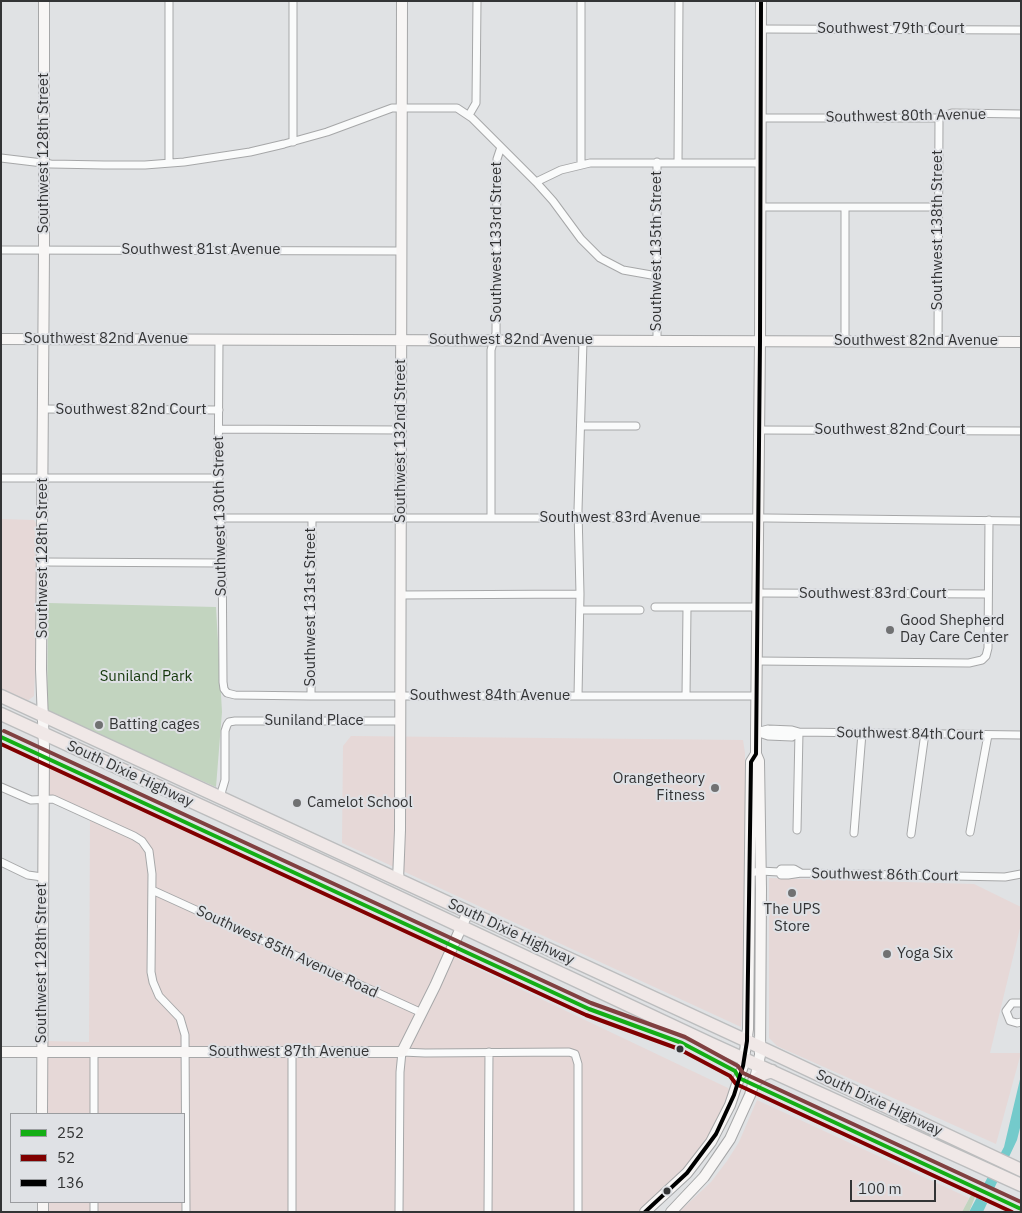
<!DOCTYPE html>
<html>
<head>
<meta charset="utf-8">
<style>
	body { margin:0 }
	#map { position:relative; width:1022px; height:1213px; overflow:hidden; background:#e0e2e4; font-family:"IBM Plex Sans",sans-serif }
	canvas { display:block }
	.frame { position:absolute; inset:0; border:2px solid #333435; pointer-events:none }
	.legend { position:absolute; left:10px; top:1113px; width:175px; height:90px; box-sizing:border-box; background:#dfe1e5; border:1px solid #9a9c9f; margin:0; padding:6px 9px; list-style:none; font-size:15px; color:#333435 }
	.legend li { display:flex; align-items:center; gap:10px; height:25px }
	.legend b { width:25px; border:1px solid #9a9c9f }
	.scale { position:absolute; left:850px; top:1180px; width:86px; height:22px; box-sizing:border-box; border:2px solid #333435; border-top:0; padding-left:6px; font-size:15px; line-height:18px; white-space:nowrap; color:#333435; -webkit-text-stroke:4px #dfe1e5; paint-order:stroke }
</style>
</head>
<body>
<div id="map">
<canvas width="1022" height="1213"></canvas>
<div class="frame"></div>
<ul class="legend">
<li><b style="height:6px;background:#14ae15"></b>252</li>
<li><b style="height:6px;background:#800000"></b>52</li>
<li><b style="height:6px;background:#000"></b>136</li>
</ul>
<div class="scale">100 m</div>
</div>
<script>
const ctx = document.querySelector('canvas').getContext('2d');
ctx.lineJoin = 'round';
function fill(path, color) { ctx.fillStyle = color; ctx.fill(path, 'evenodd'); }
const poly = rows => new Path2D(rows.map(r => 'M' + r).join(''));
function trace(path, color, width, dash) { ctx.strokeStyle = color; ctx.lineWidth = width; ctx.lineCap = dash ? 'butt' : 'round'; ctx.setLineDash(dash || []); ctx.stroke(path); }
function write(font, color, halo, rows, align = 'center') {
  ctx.font = font + ' "IBM Plex Sans",sans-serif'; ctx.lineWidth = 4; ctx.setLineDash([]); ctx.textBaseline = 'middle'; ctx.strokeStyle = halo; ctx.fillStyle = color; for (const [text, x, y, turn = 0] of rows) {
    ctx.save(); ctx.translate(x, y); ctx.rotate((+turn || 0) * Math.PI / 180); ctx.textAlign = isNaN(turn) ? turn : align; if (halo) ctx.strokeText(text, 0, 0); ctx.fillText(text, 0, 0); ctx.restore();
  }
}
const commercial = poly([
	[1,519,34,520,39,528,39,581,34,696,26,702,1,691],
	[351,736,743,740,745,753,745,884,744,986,741,1027,342,843,343,746],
	[49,764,277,872,448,947,459,960,728,1088,731,1094,695,1161,642,1212,46,1212,46,1202,184,1202,184,1114,46,1114,45,1041,89,1042,90,814,48,794],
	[769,878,974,884,1021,907,1021,924,990,1053,1021,1053,996,1144,777,1046,769,1038],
	[757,1100,969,1198,962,1212,679,1212,711,1182,727,1161,739,1142]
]);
const green = poly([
	[48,603,216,607,222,712,216,787,47,712],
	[971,1195,975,1197,969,1212,962,1212]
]);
const water = poly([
	[1021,1075,1021,1124,1017,1140,983,1212,969,1212,1004,1147]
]);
const pier = poly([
	[982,1184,996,1190,989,1204,975,1197]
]);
const street = poly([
	[293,1,293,142],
	[761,29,1021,30],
	[469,115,476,103,477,1],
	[760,118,939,118,952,113,1021,114],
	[1,158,51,164,104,165,145,165,184,162,250,152,284,144,327,132,392,108,457,108,472,118,536,182,553,201,581,239,600,258,623,270,657,276],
	[169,163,169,1],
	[678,163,679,1],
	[581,164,581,1],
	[536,182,561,170,590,163,760,163],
	[760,207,938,207],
	[1,250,402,251],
	[219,339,218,503,222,532,223,682,224,689,227,693,235,695,311,696,756,696],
	[657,340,657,162],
	[845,341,845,207],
	[938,342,939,118],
	[43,409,219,410],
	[581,426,636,426],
	[219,429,401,430],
	[759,430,1021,431],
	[1,478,219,478],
	[220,518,767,518,1021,521],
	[491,518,491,350,496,333,497,159,501,147],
	[43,562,222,563],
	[758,593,988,594],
	[400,595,580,594],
	[655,607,758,607],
	[580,610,640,610],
	[757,661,969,663,982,660,986,656,988,648,989,520],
	[311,696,312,518],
	[578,696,580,594,578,510,583,341],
	[686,696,687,608],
	[768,729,792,730,799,732,792,737,768,736,756,732,768,729],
	[1,787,31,800,53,799,134,836,142,841,149,851,152,874,151,972,153,982,159,996,180,1018,185,1035,186,1212],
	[220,797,225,780,225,731,227,725,229,722,235,721,400,721],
	[797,830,799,732,1021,735],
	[970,832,988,735],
	[854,833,862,733],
	[911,834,925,733],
	[1,862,28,875,42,877],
	[779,872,781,869,794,869,801,873],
	[750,873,760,871,779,872,781,875,788,875,801,873,1005,877,1021,874],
	[152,890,422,1013],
	[1021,1003,1012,1003,1006,1011,1010,1021,1017,1023,1021,1022],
	[94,1114,94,1053],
	[94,1202,94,1212],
	[292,1212,292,1052],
	[399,1212,400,1072,402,1052,425,1053,569,1052,575,1054,578,1064,578,1212],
	[488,1212,489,1052]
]);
const secondary = poly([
	[1,339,1021,342],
	[398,880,400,830,402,1],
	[1,1052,402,1052,435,986,468,912],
	[42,1114,44,747,41,669,44,250,44,1],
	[43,1202,43,1212],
	[645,1212,687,1173,711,1142,730,1105,743,1066,748,1029,751,762,756,754],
	[671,1212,704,1177,730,1139,750,1095,757,1071,760,1055,761,889,759,761,756,754,756,732,760,341,761,1]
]);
const highway = poly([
	[1,696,747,1041,1021,1170],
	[1,714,345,872,709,1043,1021,1185],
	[754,1082,763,1074,772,1071]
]);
const bus1 = poly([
	[1,737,589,1009,682,1043,735,1071,739,1078,1021,1209]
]);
const bus2 = poly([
	[1,744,586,1015,679,1049,730,1076,736,1084,1012,1212]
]);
const bus3 = poly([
	[645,1212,687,1173,716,1134,734,1095,743,1066,747,1041,751,762,756,754,760,341,761,1]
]);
const bus4 = poly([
	[4,731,591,1003,685,1037,738,1066,743,1073,1021,1202]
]);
const markers = [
	[890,630,5,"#707172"],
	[99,725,5,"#707172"],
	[715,788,5,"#707172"],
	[297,803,5,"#707172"],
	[792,893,5,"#707172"],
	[887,954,5,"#707172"],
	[680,1049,4.5,"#333435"],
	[667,1191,4.5,"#333435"]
];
const streetNames = [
	["Southwest 79th Court",891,29],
	["Southwest 80th Avenue",906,116,-1],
	["Southwest 128th Street",44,153,-90],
	["Southwest 138th Street",938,230,-90],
	["Southwest 133rd Street",497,242,-90],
	["Southwest 81st Avenue",201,250],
	["Southwest 135th Street",657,251,-90],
	["Southwest 82nd Avenue",106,339],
	["Southwest 82nd Avenue",511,340],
	["Southwest 82nd Avenue",916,341],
	["Southwest 82nd Court",131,410],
	["Southwest 82nd Court",890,430],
	["Southwest 132nd Street",401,441,-90],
	["Southwest 130th Street",220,516,-91],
	["Southwest 83rd Avenue",620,518],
	["Southwest 128th Street",43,558,-90],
	["Southwest 83rd Court",873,594],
	["Southwest 131st Street",311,607,-90],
	["Southwest 84th Avenue",490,696],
	["Suniland Place",314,721],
	["Southwest 84th Court",910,734,1],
	["South Dixie Highway",130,774,25],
	["Southwest 86th Court",885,875,1],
	["South Dixie Highway",511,932,25],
	["Southwest 85th Avenue Road",287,952,25],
	["Southwest 128th Street",42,963,-90],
	["Southwest 87th Avenue",289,1052],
	["South Dixie Highway",879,1103,25]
];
const poiNames = [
	["Good Shepherd",900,621],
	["Day Care Center",900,638],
	["Batting cages",109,725],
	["Orangetheory",705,779,"right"],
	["Fitness",705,796,"right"],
	["Camelot School",307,803],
	["The UPS",792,910,"center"],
	["Store",792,927,"center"],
	["Yoga Six",897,954]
];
const parkNames = [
	["Suniland Park",146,677]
];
fill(commercial, '#e6d8d7');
fill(green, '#c2d4bf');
fill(water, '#74cacb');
fill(pier, '#e0e2e4');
trace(street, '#a6a7a8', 9);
trace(secondary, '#a6a7a8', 12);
trace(highway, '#bcbdbe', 15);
trace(street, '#fafbfb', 7);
trace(secondary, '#f8f6f5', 10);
trace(highway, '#f0e8e7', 12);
trace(bus1, '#14ae15', 4);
trace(bus2, '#800000', 4);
trace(bus3, '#000', 4);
trace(bus4, '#804040', 4);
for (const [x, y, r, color] of markers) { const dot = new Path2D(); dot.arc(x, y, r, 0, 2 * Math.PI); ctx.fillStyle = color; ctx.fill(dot); trace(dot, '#dfe1e5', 2); }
write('15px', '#333435', '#dfe1e5', streetNames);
write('15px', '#333435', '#dfe1e5', poiNames, 'left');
write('15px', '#14370a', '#dfe1e5', parkNames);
</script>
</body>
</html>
